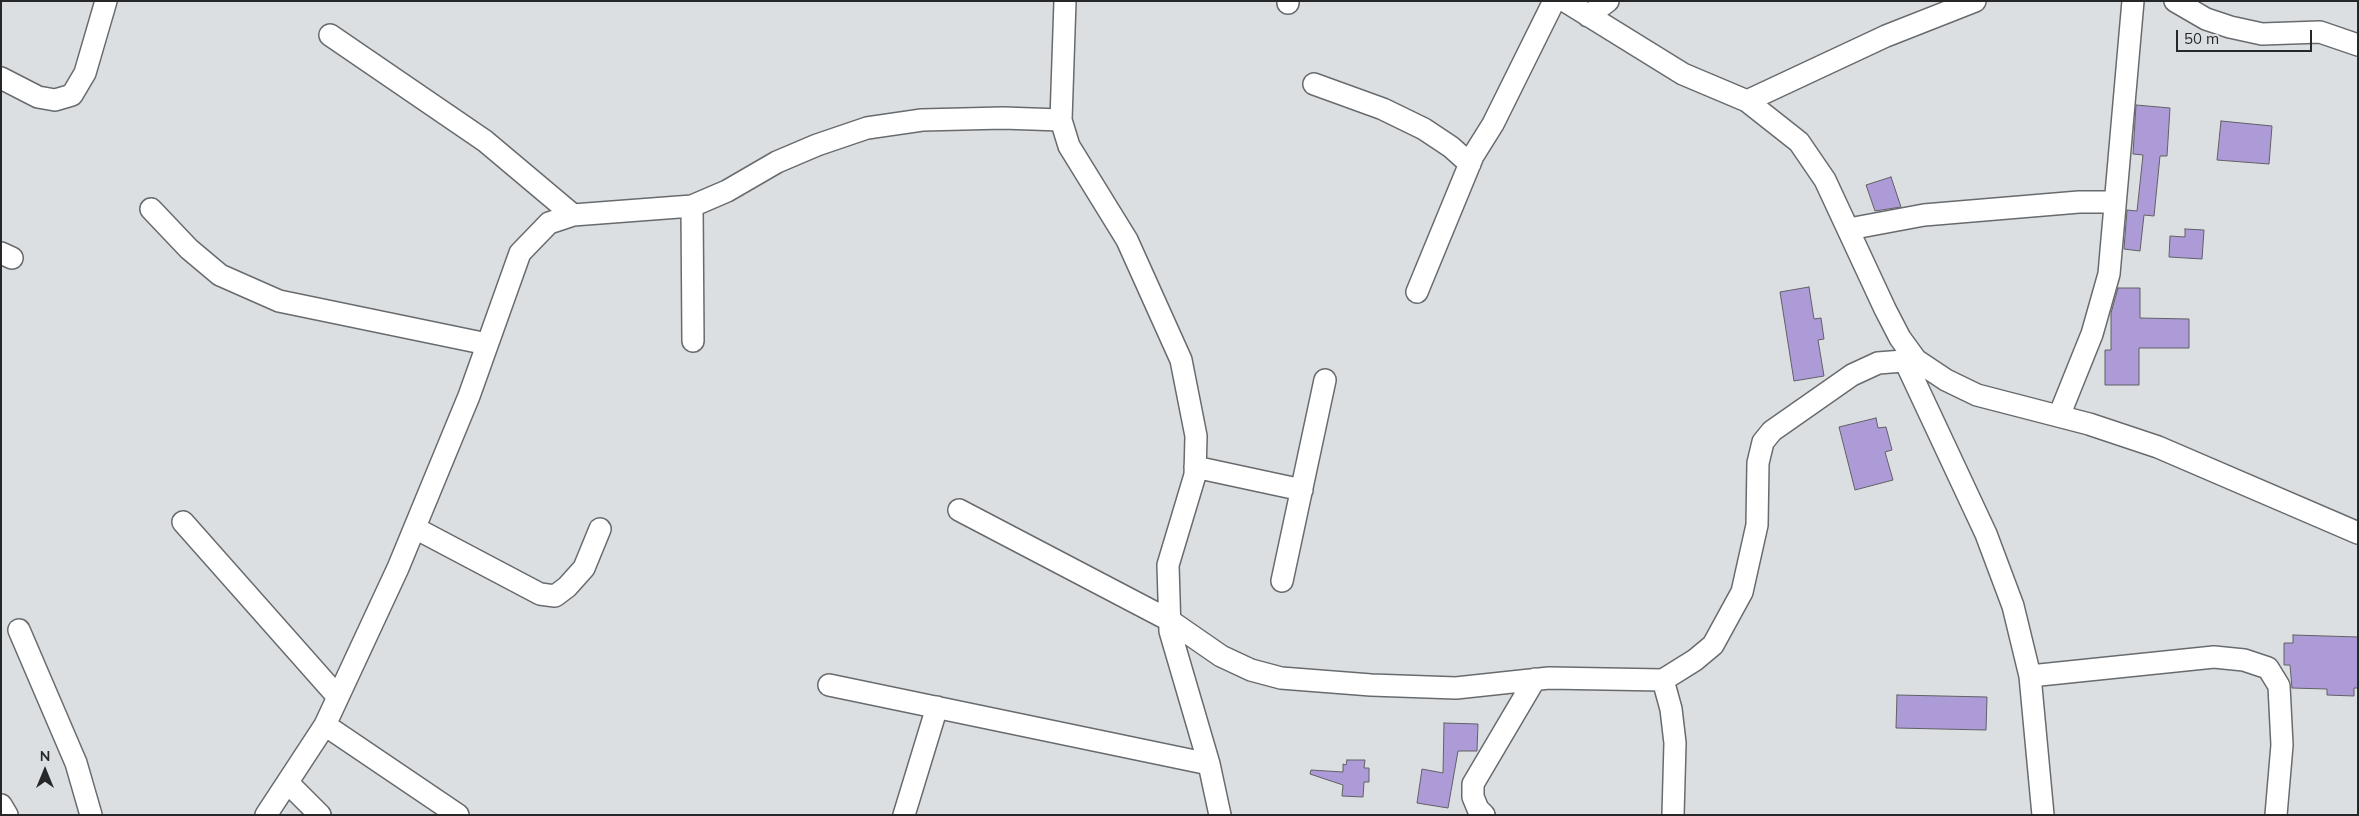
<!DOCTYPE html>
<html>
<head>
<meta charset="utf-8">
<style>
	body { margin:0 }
	#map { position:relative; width:2359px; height:816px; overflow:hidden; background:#dcdfe2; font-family:Mulish,sans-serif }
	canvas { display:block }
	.frame { position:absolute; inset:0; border:2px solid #262728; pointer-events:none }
	.north { position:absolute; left:20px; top:746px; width:50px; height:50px; -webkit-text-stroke:4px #dcdfe2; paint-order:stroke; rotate:0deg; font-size:14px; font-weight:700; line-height:20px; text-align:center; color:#262728 }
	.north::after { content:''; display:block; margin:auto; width:18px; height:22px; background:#262728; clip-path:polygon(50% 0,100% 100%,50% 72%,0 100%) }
	.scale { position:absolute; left:2176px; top:30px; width:136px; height:22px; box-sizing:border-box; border:2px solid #262728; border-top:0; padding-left:6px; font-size:15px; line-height:18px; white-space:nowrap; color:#262728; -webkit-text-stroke:4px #dcdfe2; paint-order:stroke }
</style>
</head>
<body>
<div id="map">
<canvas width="2359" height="816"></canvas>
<div class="frame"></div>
<div class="north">N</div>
<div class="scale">50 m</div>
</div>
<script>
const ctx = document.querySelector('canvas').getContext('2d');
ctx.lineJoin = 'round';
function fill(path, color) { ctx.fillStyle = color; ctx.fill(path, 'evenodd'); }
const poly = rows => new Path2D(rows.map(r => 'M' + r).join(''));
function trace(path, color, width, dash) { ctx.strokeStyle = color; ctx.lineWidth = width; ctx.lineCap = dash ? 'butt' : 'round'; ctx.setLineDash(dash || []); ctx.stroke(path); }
const building = poly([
	[2136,105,2170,108,2167,156,2160,156,2154,216,2144,215,2140,251,2124,249,2127,210,2137,211,2143,155,2133,154,2136,105],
	[2221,121,2272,126,2269,164,2217,160,2221,121],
	[1891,177,1901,207,1875,211,1866,185,1891,177],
	[2185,229,2204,230,2202,259,2169,257,2170,236,2185,237,2185,229],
	[1809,287,1814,319,1821,318,1824,339,1818,340,1824,376,1794,381,1780,292,1809,287],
	[2118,288,2140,288,2140,318,2189,319,2189,348,2139,348,2139,385,2105,385,2105,350,2111,350,2111,313,2118,288],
	[1876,418,1878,428,1886,427,1892,450,1885,452,1893,480,1855,490,1839,427,1876,418],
	[2293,635,2358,637,2358,688,2354,688,2354,696,2327,695,2327,689,2292,688,2290,665,2284,665,2284,643,2293,643,2293,635],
	[1897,695,1987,697,1986,730,1896,728,1897,695],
	[1444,723,1478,724,1477,751,1458,751,1448,808,1417,803,1422,769,1443,773,1444,723],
	[1347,760,1365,760,1364,768,1369,768,1369,782,1364,782,1363,797,1342,796,1343,785,1310,774,1311,770,1343,772,1343,764,1346,765,1347,760]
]);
const minor = poly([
	[1065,1,1061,120,1069,146,1127,240,1181,360,1196,436,1195,475,1168,565,1170,631,1209,764,1220,815],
	[1565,1,1683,74,1747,101,1799,142,1825,180,1885,309,1900,338,1916,360,1946,380,1977,395,2089,424,2158,447,2358,533],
	[2175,1,2206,19,2230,27,2262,34,2320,32,2358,45],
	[1288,3,1288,1],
	[1588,16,1608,1],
	[330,35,485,141,573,215],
	[1,78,38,97,55,100,72,95,85,73,106,1],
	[1314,84,1383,109,1424,129,1451,147,1470,164],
	[1747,101,1886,36,1975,1],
	[692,206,693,341],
	[151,209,189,249,220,275,279,301,487,344],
	[1849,229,1924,215,2079,202,2115,202],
	[1,253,12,258],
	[1417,292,1473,156,1493,124,1554,1],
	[1905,361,1986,534,2013,606,2030,676,2043,815],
	[2059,416,2092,334,2109,274,2133,1],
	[1195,467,1302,490],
	[959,510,1169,620,1221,656,1251,670,1281,678,1371,685,1456,688,1549,678,1663,680,1671,709,1675,743,1673,815],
	[183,522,338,697],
	[415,528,540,594,555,596,567,587,584,568,600,529],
	[1282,581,1325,380],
	[19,630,76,763,91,815],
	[2030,676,2214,657,2244,660,2268,668,2279,686,2282,745,2276,815],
	[1663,680,1695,660,1713,645,1742,592,1757,525,1758,463,1763,442,1772,431,1852,375,1878,363,1916,360],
	[829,685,1209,764],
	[325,725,458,815],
	[288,783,320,815],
	[1,805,7,815],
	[266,815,325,725,398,568,469,396,520,253,549,223,573,215,692,206,727,191,777,162,817,145,867,128,922,120,1003,118,1061,120],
	[904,815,937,707],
	[1484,815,1478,809,1473,797,1473,784,1535,679]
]);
fill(building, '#ac9bd7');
trace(building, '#616064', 1);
trace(minor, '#686b6e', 24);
trace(minor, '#fff', 21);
</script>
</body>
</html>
